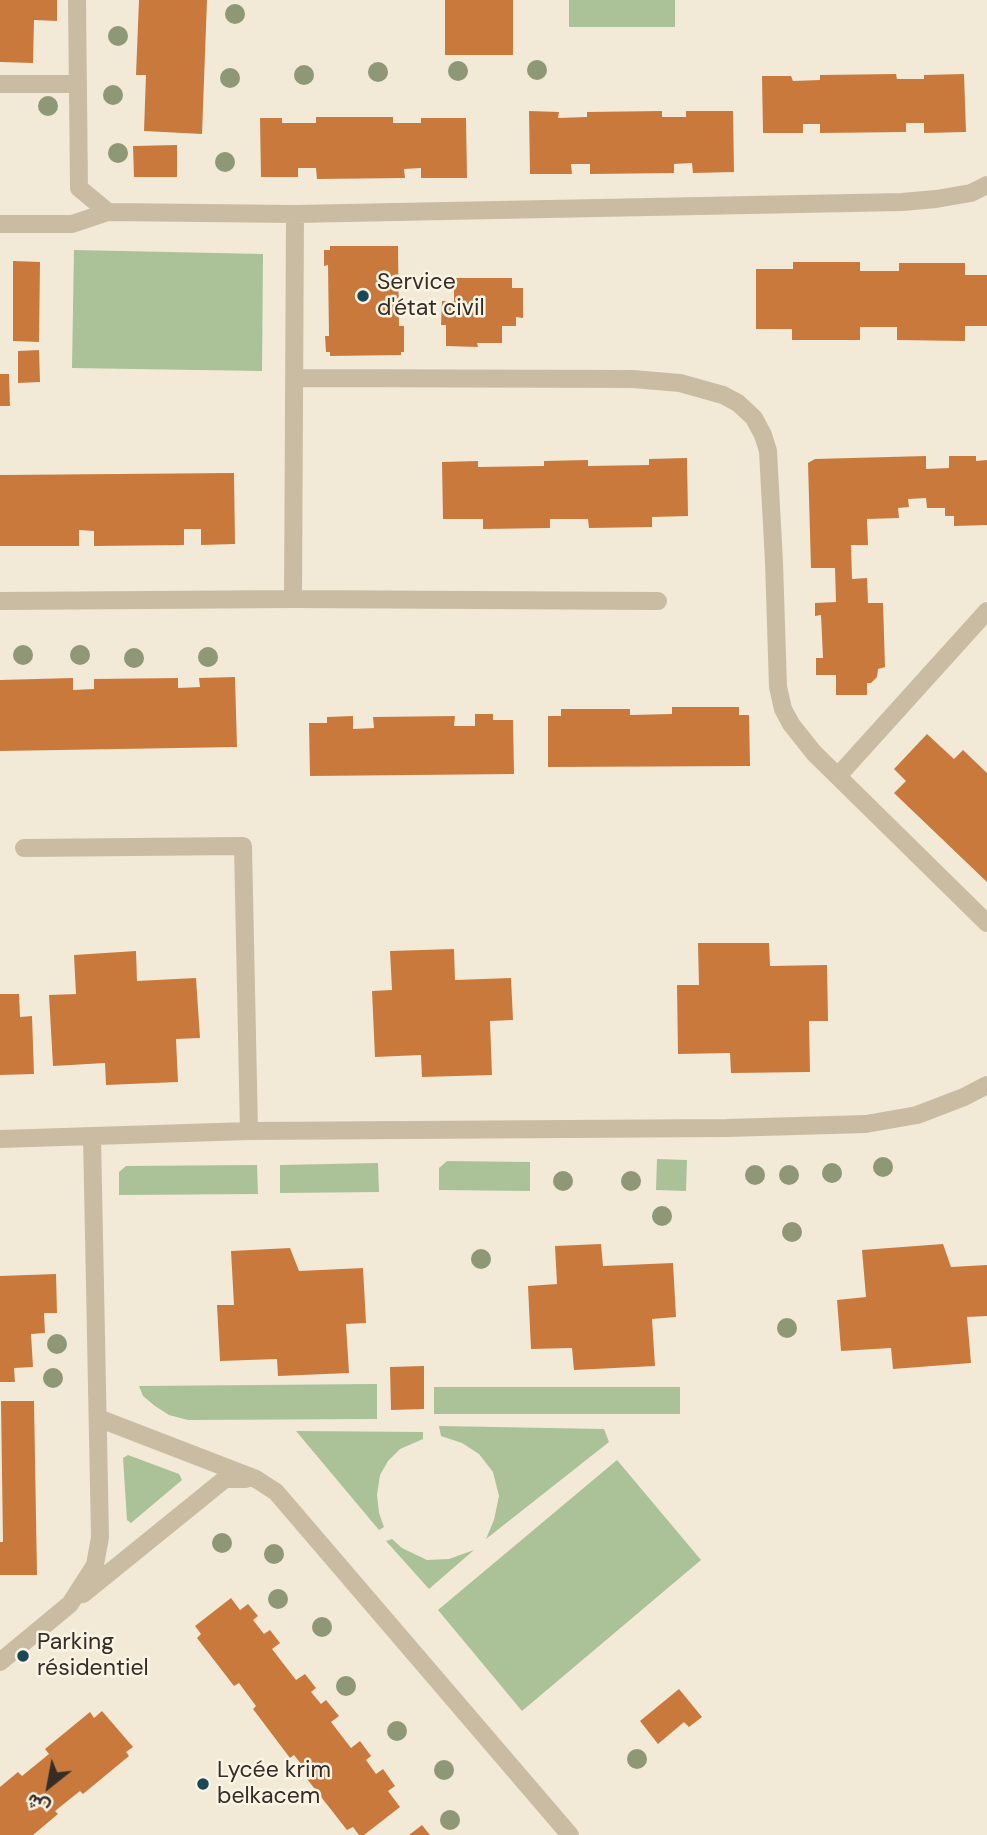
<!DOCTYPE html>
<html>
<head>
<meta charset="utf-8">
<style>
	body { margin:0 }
	#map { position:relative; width:987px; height:1835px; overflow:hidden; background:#f2ead7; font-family:"DM Sans",Vazirmatn,sans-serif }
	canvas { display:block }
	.north { position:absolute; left:14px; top:1751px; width:70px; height:70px; -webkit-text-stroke:5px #faf4e4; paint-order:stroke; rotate:211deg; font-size:19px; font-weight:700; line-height:28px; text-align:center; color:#352d26 }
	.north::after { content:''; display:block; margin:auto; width:24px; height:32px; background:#352d26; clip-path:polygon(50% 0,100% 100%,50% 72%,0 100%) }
</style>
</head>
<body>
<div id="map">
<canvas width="987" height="1835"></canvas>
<div class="north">ش</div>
</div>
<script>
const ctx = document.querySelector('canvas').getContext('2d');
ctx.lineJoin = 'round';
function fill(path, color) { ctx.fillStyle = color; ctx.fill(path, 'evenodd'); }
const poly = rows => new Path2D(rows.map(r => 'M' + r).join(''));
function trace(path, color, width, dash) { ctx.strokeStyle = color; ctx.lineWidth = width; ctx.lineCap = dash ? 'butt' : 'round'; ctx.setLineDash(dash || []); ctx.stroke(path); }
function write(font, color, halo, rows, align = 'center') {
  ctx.font = font + ' "DM Sans",sans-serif'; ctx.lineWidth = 5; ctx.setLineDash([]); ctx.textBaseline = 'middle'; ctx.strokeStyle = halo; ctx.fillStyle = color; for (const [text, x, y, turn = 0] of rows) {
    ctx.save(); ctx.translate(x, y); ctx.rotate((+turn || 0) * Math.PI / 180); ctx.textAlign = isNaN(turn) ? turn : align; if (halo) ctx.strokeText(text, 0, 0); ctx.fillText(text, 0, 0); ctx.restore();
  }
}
const green = poly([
	[569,0,675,0,675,27,569,27],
	[74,250,263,254,262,371,72,368],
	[657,1159,687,1160,686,1191,656,1190],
	[447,1161,530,1162,530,1191,439,1190,439,1168],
	[378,1163,379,1192,280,1193,280,1165],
	[257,1165,258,1194,119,1195,119,1172,126,1166],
	[377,1384,377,1419,188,1420,169,1415,155,1406,143,1396,139,1386],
	[434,1387,680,1387,680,1414,434,1414],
	[439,1426,604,1429,609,1442,486,1539,494,1520,499,1496,493,1472,479,1454,462,1443,441,1436],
	[296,1431,423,1432,423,1439,400,1449,388,1461,380,1475,377,1495,379,1513,384,1527,379,1530],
	[128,1455,179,1474,182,1480,131,1523,127,1520,123,1458],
	[617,1460,701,1560,522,1711,438,1610],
	[392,1539,402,1548,427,1560,449,1559,474,1550,429,1589,386,1541]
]);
const building = poly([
	[0,0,57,0,57,21,34,20,33,63,0,62],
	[139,0,207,0,202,134,144,131,146,75,136,75],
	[445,0,513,0,513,55,445,55],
	[896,74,897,79,924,79,924,75,964,74,966,132,924,133,924,123,906,123,906,132,820,133,820,124,803,124,803,133,763,133,762,76,791,76,793,81,820,80,820,75],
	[529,111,559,112,558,118,587,117,587,112,662,111,662,117,686,117,686,111,733,111,734,172,693,173,692,163,674,164,674,173,590,174,590,164,571,164,572,174,530,174],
	[316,117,393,117,393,123,421,123,421,118,466,118,467,178,421,178,421,168,404,169,405,178,317,179,316,168,298,168,298,177,261,177,260,118,282,118,282,123,316,123],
	[177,145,177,177,134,177,133,146],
	[330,246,398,246,399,326,404,326,404,352,401,352,401,355,330,356,330,352,326,352,325,336,329,336,328,265,324,266,324,250,330,250],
	[13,261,40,262,39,342,13,341],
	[793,262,860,262,860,271,899,271,899,263,965,263,965,275,987,275,987,326,965,326,965,341,897,340,897,327,860,327,860,340,792,340,792,329,756,329,756,269,793,269],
	[447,278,512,278,512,288,523,288,523,318,516,317,516,326,502,326,502,343,477,343,478,347,446,346,446,325,441,325,442,301,454,301,454,287,447,287],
	[39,350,40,382,18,383,18,351],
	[0,374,9,374,10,406,0,406],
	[926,456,926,469,949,468,949,456,976,456,976,461,987,460,987,525,954,526,954,516,945,516,945,508,927,508,926,498,908,499,909,507,898,508,899,518,867,519,868,545,851,545,852,579,867,578,868,603,883,603,885,667,878,669,877,677,871,683,867,683,867,695,836,695,836,675,816,675,816,658,823,658,821,615,815,616,815,603,836,602,835,568,811,568,808,463,815,459],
	[687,458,688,516,652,517,652,527,589,528,588,519,550,519,550,528,483,529,483,519,443,519,442,462,478,461,478,467,544,466,544,461,588,460,588,466,649,465,649,459],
	[234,473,235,544,201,545,201,529,184,529,184,545,94,546,94,531,79,530,79,546,0,546,0,475],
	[235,677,237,747,0,751,0,680,73,678,73,690,94,689,94,679,178,678,178,688,200,687,199,678],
	[672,707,739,707,739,715,749,715,750,766,548,767,548,716,561,716,561,709,630,709,630,715,672,714],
	[475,714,493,714,493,720,513,720,514,774,310,776,309,723,327,723,327,717,353,716,353,729,374,728,373,717,455,716,454,726,475,726],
	[927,734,954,759,963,750,987,773,987,882,894,793,906,781,894,769],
	[698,943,769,943,770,966,827,965,828,1021,809,1021,810,1072,731,1073,730,1053,678,1054,677,985,699,985],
	[454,949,455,980,511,978,513,1020,490,1021,492,1075,422,1077,421,1055,375,1057,372,991,392,990,390,951],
	[136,951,137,981,196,978,200,1038,176,1039,178,1082,106,1085,105,1063,53,1066,49,995,76,994,74,955],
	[0,994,19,994,20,1017,32,1016,34,1074,0,1075],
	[601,1244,603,1266,673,1263,676,1317,652,1319,655,1366,574,1370,572,1348,531,1349,528,1286,557,1284,555,1246],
	[943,1244,951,1267,987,1265,987,1316,967,1317,971,1363,893,1369,891,1348,841,1351,837,1300,866,1297,862,1250],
	[290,1248,299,1271,363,1268,366,1323,346,1324,349,1373,278,1376,277,1359,220,1361,217,1305,234,1305,231,1251],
	[56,1274,57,1313,44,1313,45,1333,31,1334,33,1367,14,1368,15,1382,0,1382,0,1276],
	[424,1366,424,1409,391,1410,390,1367],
	[1,1401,34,1401,37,1575,0,1575,0,1542,3,1542],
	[231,1598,240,1610,248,1604,258,1616,253,1620,264,1634,270,1630,280,1643,272,1649,296,1680,305,1674,316,1688,311,1692,321,1704,326,1700,339,1716,331,1722,351,1748,360,1741,371,1756,366,1760,376,1774,383,1769,395,1786,388,1791,400,1807,364,1835,359,1835,353,1827,347,1830,307,1779,311,1777,294,1755,290,1758,253,1709,256,1706,239,1683,234,1686,197,1638,201,1634,195,1626],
	[679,1689,702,1717,689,1727,684,1722,658,1744,640,1721],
	[102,1711,133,1747,126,1752,129,1756,83,1794,80,1791,55,1811,58,1814,33,1835,0,1835,0,1787,18,1772,22,1776,49,1754,45,1749,90,1712,94,1718],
	[422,1825,430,1835,409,1835]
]);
const minor = poly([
	[77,0,79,188,108,212,295,214,902,202,936,199,971,193,987,185],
	[0,84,77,84],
	[0,224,72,224,108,212],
	[294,378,633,379,680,383,723,395,738,403,754,418,763,435,768,451,774,562,778,687,783,709,791,724,814,753,987,923],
	[293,599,295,214],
	[0,601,293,599,658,601],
	[838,776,987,611],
	[24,848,243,846,249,1131],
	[0,1139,249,1131,727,1128,866,1124,917,1115,964,1097,987,1085],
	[98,1418,256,1479,276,1492,570,1835],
	[83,1594,225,1479,246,1479],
	[0,1662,70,1604,95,1565,100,1537,92,1136]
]);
const trees = [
	[235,14],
	[118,36],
	[537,70],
	[458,71],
	[378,72],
	[304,75],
	[230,78],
	[113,95],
	[48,106],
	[118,153],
	[225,162],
	[23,655],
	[80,655],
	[208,657],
	[134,658],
	[883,1167],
	[832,1173],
	[755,1175],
	[789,1175],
	[563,1181],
	[631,1181],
	[662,1216],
	[792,1232],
	[481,1259],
	[787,1328],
	[57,1344],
	[53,1378],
	[222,1543],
	[274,1554],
	[278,1599],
	[322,1627],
	[346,1686],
	[397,1731],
	[637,1759],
	[444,1770],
	[450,1820]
];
const markers = [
	[363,296,7,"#1a4857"],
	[23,1656,7,"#1a4857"],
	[203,1784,7,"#1a4857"]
];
const poiNames = [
	["Service",377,283],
	["d'état civil",377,309],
	["Parking",37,1643],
	["résidentiel",37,1669],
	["Lycée krim",217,1771],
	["belkacem",217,1797]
];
fill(green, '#abc197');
fill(building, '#ca793d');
trace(minor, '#cabca3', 18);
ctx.fillStyle = '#8e9877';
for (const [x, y] of trees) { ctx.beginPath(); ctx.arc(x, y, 10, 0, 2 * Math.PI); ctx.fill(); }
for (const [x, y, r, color] of markers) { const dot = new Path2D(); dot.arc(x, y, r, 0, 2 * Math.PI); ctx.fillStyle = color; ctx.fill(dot); trace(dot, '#faf4e4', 2.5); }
write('23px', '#352d26', '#faf4e4', poiNames, 'left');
</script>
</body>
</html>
